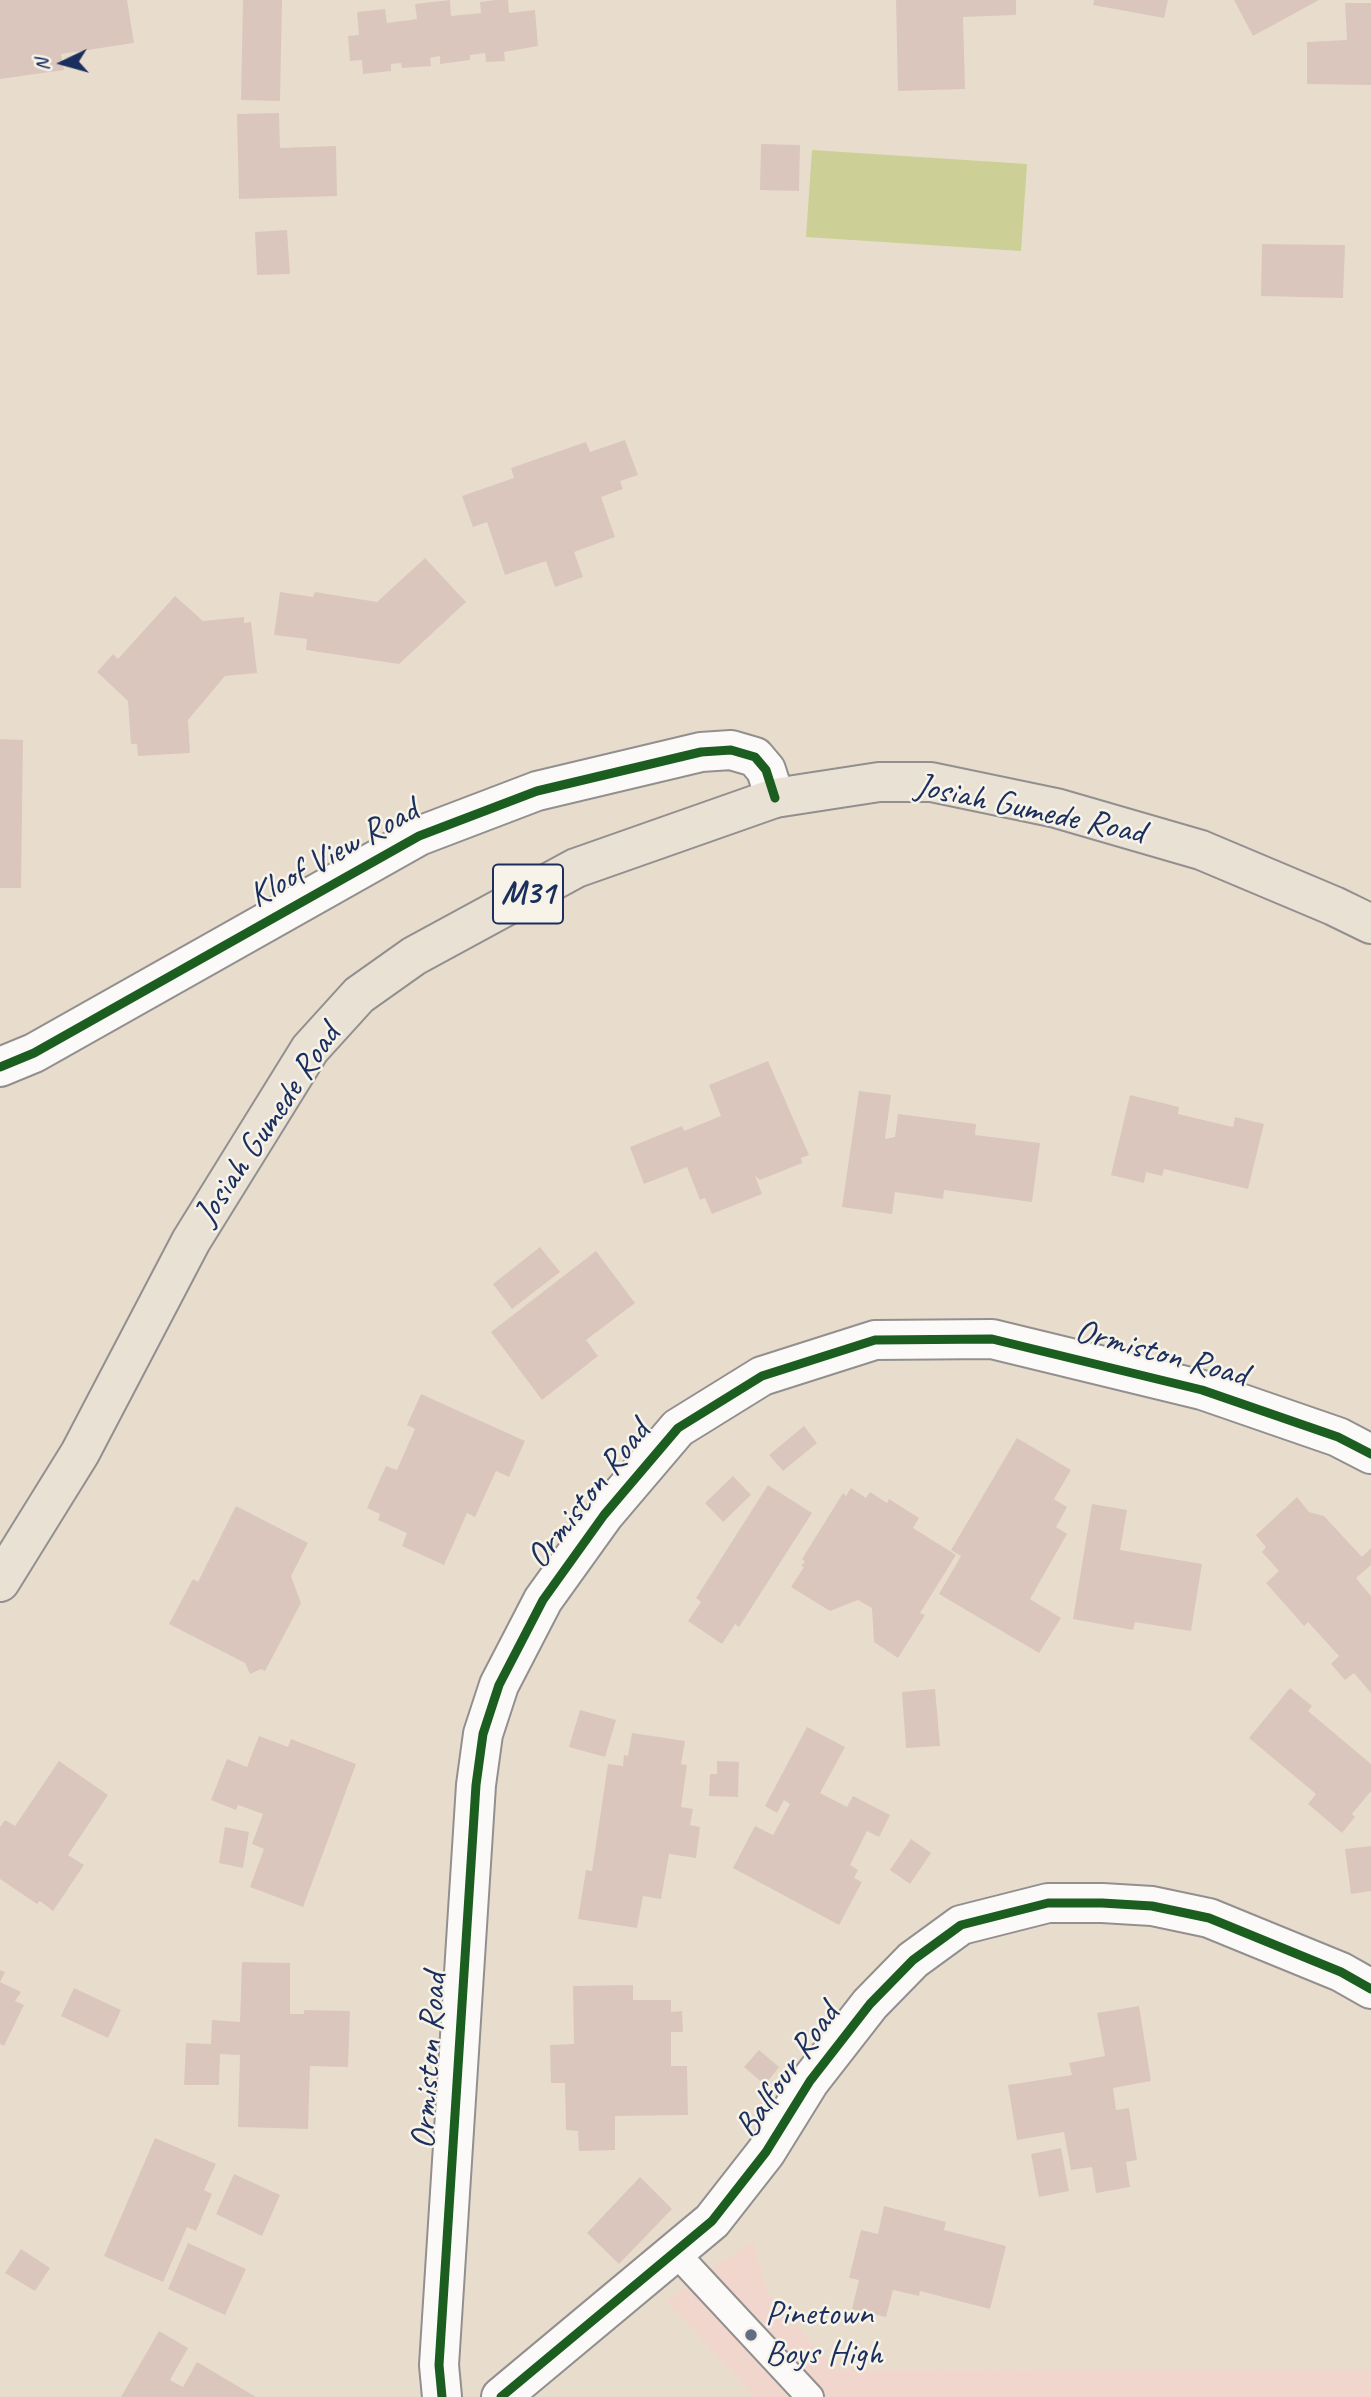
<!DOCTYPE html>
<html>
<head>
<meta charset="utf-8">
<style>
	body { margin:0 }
	#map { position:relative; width:1371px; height:2397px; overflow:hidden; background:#e8ddcd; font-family:Caveat,sans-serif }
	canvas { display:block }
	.north { position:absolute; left:28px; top:28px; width:70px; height:70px; -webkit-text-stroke:5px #f7f3e8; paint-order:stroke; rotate:265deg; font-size:19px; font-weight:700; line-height:28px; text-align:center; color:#1b2f5e }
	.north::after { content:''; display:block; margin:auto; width:24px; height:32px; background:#1b2f5e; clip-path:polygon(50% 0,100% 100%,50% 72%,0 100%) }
</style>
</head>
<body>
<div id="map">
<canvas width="1371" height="2397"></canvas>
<div class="north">N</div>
</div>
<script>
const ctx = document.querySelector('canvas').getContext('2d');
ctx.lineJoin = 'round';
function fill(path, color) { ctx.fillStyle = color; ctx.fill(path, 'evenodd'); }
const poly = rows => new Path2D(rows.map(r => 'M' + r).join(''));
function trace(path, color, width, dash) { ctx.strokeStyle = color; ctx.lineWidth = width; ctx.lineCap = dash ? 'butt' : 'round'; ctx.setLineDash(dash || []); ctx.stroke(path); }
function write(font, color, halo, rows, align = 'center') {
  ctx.font = font + ' Caveat,sans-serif'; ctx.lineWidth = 5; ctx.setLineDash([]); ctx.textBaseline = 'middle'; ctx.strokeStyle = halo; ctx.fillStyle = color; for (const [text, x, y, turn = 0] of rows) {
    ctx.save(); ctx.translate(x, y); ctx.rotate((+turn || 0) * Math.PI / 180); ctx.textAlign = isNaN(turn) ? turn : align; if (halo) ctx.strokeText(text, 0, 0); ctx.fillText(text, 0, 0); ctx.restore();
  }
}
const built = poly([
	[753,2240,766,2289,835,2370,1371,2369,1371,2397,755,2397,666,2301]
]);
const green = poly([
	[812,150,1027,164,1021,251,806,237]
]);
const building = poly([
	[0,0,127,0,134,43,61,54,64,70,0,79],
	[243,0,282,0,280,101,241,100],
	[450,0,451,16,481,13,480,2,495,0,508,0,509,13,535,10,538,46,504,52,505,61,486,62,485,53,470,55,470,60,440,64,440,56,430,58,431,66,402,68,401,63,391,64,391,71,363,74,362,60,350,61,348,36,359,35,357,12,385,9,387,23,417,19,415,4],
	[896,0,1016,0,1016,15,963,17,965,89,898,91],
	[1094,0,1168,0,1164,18,1093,5],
	[1234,0,1319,0,1253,36],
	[1345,3,1371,3,1371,85,1307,84,1307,42,1347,40],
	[279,113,280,148,336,146,337,196,239,199,237,114],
	[761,144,800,145,799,191,760,190],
	[287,230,290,274,257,275,255,232],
	[1262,244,1345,245,1343,298,1261,296],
	[625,440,638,475,620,481,623,489,601,497,615,537,574,552,583,577,555,587,546,561,505,575,487,522,473,527,462,496,514,478,511,468,586,442,590,452],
	[425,558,466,602,399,664,306,650,307,639,274,635,280,592,313,597,315,592,377,602],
	[175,596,203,621,244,617,244,623,251,622,257,673,225,676,188,720,190,753,138,756,137,744,131,744,128,701,97,672,113,654,118,659],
	[0,739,23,740,21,888,0,888],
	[768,1061,809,1155,801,1158,802,1163,760,1180,755,1176,762,1194,712,1214,705,1198,700,1200,687,1167,644,1184,630,1147,682,1126,684,1131,721,1116,709,1085],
	[859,1091,891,1095,885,1139,895,1137,898,1114,976,1124,975,1135,1040,1143,1032,1202,944,1190,943,1199,895,1192,892,1214,842,1207],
	[1130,1095,1179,1107,1178,1114,1233,1127,1235,1117,1264,1124,1248,1189,1164,1169,1162,1176,1146,1172,1144,1183,1111,1175],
	[540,1247,560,1272,512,1309,493,1284],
	[596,1251,635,1303,586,1340,598,1356,542,1400,491,1332],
	[421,1394,525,1441,509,1477,496,1471,475,1517,467,1513,444,1565,402,1546,407,1533,378,1520,380,1514,367,1508,386,1466,397,1470,415,1429,407,1425],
	[804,1426,817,1443,783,1471,769,1455],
	[1017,1438,1071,1470,1054,1499,1067,1507,1056,1527,1067,1534,1030,1599,1061,1618,1039,1653,939,1594,961,1556,951,1550],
	[733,1476,751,1495,723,1522,705,1503],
	[768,1485,812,1513,739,1627,735,1624,722,1644,688,1621,701,1602,696,1598],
	[851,1488,866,1498,870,1492,887,1503,889,1499,919,1518,913,1528,956,1555,920,1613,925,1615,898,1658,874,1642,872,1608,858,1600,830,1611,791,1587,804,1567,801,1566,805,1562,802,1559,843,1493,846,1496],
	[1297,1497,1309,1512,1324,1516,1362,1557,1371,1548,1371,1565,1356,1578,1371,1596,1371,1693,1354,1673,1345,1680,1331,1664,1339,1656,1308,1622,1304,1626,1266,1583,1279,1571,1262,1552,1266,1547,1256,1535],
	[1092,1504,1127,1510,1120,1550,1202,1564,1191,1631,1135,1622,1133,1630,1073,1619],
	[236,1506,308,1543,291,1576,301,1603,265,1671,261,1669,250,1674,245,1663,169,1624,193,1579,198,1582],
	[1290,1688,1312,1706,1308,1711,1371,1764,1371,1791,1352,1814,1355,1817,1342,1833,1308,1804,1316,1794,1249,1738],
	[935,1689,940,1746,906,1748,902,1692],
	[580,1710,616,1720,605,1757,569,1747],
	[807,1727,845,1747,820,1793,847,1807,853,1796,890,1815,879,1837,867,1831,850,1865,858,1870,854,1878,862,1882,839,1925,733,1868,755,1826,773,1835,790,1804,784,1800,777,1813,765,1806],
	[632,1733,685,1741,681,1764,687,1765,681,1807,693,1809,690,1825,700,1827,696,1858,669,1854,661,1899,643,1896,637,1928,578,1919,586,1870,592,1871,608,1764,623,1766,624,1755,628,1756],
	[259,1736,288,1747,291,1739,356,1764,303,1907,250,1887,264,1849,252,1844,263,1814,238,1805,236,1810,211,1800,227,1759,247,1767],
	[59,1761,108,1795,68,1855,84,1865,53,1911,40,1901,37,1904,0,1879,0,1827,5,1820,15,1826],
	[717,1761,739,1762,738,1797,709,1796,710,1774,717,1774],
	[225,1827,249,1832,243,1868,219,1863],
	[911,1839,931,1853,910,1884,890,1870],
	[1371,1846,1371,1891,1351,1894,1345,1849],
	[242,1962,290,1963,290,2014,304,2014,304,2010,350,2011,348,2067,310,2066,308,2129,238,2127,240,2055,220,2054,219,2085,184,2085,186,2043,211,2044,212,2020,240,2022],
	[0,1970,5,1972,0,1982,21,1992,15,2001,24,2005,4,2046,0,2044],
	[633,1985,633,2000,671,2000,671,2012,682,2011,683,2032,671,2032,671,2066,687,2066,688,2115,615,2116,615,2150,579,2151,578,2131,566,2130,565,2083,551,2083,550,2045,574,2044,573,1986],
	[74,1988,121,2010,108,2038,61,2016],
	[1139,2006,1151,2081,1113,2088,1116,2110,1129,2108,1137,2160,1126,2162,1130,2187,1096,2193,1092,2167,1071,2170,1064,2132,1017,2140,1008,2085,1072,2075,1069,2063,1105,2056,1097,2013],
	[759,2050,779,2067,765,2085,744,2067],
	[155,2138,216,2164,204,2190,212,2194,196,2231,187,2227,163,2282,104,2256],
	[1061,2148,1069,2191,1039,2197,1031,2154],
	[234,2174,280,2195,262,2236,216,2214],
	[640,2177,672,2209,619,2264,587,2233],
	[884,2206,946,2222,944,2230,1006,2246,990,2309,920,2291,919,2296,893,2290,886,2317,852,2309,859,2280,849,2278,861,2230,878,2234],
	[188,2243,246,2269,225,2315,168,2289],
	[21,2249,50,2268,35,2291,5,2273],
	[159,2331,188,2348,170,2380,183,2387,197,2362,256,2397,121,2397]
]);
const service = poly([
	[675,2252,810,2397]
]);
const minor = poly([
	[0,1067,34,1053,419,836,537,791,701,752,731,750,755,757,766,770,775,798],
	[442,2397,439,2365,476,1785,483,1734,499,1685,543,1600,604,1515,678,1428,762,1376,875,1340,992,1339,1202,1390,1338,1437,1371,1454],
	[501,2397,712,2221,766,2152,810,2081,870,2004,913,1960,961,1925,1048,1903,1102,1903,1152,1906,1209,1918,1341,1972,1371,1989]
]);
const primary = poly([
	[0,1582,80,1453,191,1241,310,1049,359,995,414,956,576,868,775,798,879,782,931,782,1056,808,1201,850,1334,906,1371,924]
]);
const cycleway = poly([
	[0,1067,34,1053,419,836,537,791,701,752,731,750,755,757,766,770,775,798],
	[442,2397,439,2365,476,1785,483,1734,499,1685,543,1600,604,1515,678,1428,762,1376,875,1340,992,1339,1202,1390,1338,1437,1371,1454],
	[501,2397,712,2221,766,2152,810,2081,870,2004,913,1960,961,1925,1048,1903,1102,1903,1152,1906,1209,1918,1341,1972,1371,1989]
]);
const markers = [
	[751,2335,7,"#636c85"]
];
const shields = [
	[528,894,70]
];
const shieldNames = [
	["M31",528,894]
];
const streetNames = [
	["Josiah Gumede Road",1030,810,12],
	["Kloof View Road",334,854,-29],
	["Josiah Gumede Road",268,1125,-56],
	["Ormiston Road",1161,1354,15],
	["Ormiston Road",589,1495,-52],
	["Ormiston Road",430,2061,-86],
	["Balfour Road",788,2071,-55]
];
const poiNames = [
	["Pinetown",765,2315],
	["Boys High",765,2355]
];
fill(built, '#f0d6cd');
fill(green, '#ccd096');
fill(building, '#dac6bd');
trace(service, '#928f8f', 30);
trace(minor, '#928f8f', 42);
trace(primary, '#928f8f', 42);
trace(service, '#fcfaf8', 26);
trace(minor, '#fcfaf8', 38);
trace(primary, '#eae1d5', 38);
trace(cycleway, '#1b5e20', 9);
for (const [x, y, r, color] of markers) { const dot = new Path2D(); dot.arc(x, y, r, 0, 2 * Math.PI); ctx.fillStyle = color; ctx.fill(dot); trace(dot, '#f7f3e8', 2.5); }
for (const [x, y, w] of shields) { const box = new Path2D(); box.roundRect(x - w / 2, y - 29.5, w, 59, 5); ctx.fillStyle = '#f7f3e8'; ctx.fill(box); trace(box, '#1b2f5e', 2); }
write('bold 33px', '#1b2f5e', null, shieldNames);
write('35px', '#1b2f5e', '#f7f3e8', streetNames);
write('35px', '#1b2f5e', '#f7f3e8', poiNames, 'left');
</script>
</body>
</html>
